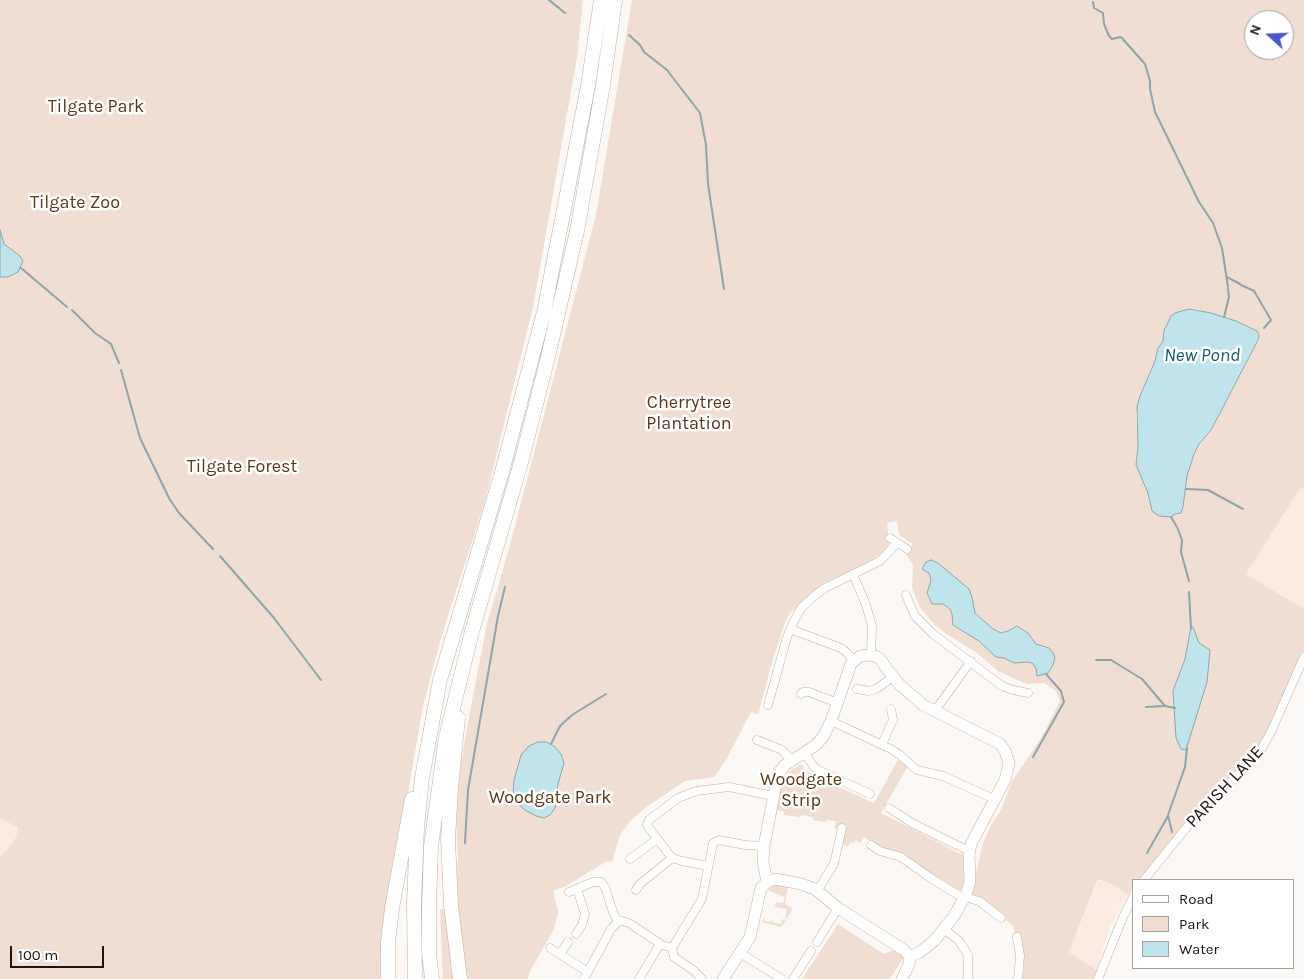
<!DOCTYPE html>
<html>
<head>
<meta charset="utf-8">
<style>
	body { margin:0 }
	#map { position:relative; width:1304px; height:979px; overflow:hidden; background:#fcf8f5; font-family:Karla,sans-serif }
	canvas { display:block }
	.legend { position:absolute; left:1132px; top:879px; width:162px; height:90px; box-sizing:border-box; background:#fff; border:1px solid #a5a19f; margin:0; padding:6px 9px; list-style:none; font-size:15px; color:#1d1510 }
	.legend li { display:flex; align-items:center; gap:10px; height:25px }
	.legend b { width:25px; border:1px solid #a5a19f }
	.north { position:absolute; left:1244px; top:10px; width:50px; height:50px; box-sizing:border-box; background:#fff; border:1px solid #a5a19f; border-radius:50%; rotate:290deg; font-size:14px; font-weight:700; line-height:20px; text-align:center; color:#1d1510 }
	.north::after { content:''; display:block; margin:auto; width:18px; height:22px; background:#4955ca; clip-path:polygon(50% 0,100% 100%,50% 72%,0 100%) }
	.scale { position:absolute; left:10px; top:946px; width:94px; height:22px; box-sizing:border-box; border:2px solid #1d1510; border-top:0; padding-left:6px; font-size:15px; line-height:18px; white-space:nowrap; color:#1d1510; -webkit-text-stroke:4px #fff; paint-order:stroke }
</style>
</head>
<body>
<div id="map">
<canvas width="1304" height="979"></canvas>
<ul class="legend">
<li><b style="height:6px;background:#fff"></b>Road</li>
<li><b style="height:14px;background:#f0ded2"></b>Park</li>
<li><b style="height:14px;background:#bfe4ec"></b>Water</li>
</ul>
<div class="north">N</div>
<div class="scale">100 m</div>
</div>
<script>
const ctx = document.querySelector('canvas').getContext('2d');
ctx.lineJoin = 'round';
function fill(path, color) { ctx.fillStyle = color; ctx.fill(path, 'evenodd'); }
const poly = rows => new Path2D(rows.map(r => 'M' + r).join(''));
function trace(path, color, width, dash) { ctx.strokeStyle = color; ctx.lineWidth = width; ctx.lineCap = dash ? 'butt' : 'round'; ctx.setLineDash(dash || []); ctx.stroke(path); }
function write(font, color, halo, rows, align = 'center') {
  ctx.font = font + ' Karla,sans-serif'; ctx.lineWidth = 5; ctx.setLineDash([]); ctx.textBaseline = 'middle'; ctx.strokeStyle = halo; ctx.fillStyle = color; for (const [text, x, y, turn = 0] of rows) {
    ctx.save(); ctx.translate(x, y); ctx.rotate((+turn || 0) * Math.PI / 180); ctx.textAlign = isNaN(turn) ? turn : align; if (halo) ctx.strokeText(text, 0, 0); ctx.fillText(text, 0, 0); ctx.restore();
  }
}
const industrial = poly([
	[1301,487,1304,489,1304,609,1246,574],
	[0,819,18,827,16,837,6,851,0,856],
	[1099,879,1112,884,1128,895,1110,927,1097,970,1069,952]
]);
const green = poly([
	[0,0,583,0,577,57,533,307,485,501,441,638,423,706,381,949,380,979,0,979,0,856,6,851,16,837,18,827,0,819],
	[632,0,1304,0,1304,489,1301,487,1246,574,1304,609,1304,651,1261,744,1248,760,1189,818,1139,880,1133,880,1133,888,1128,895,1112,884,1098,879,1069,952,1097,970,1094,979,1020,979,1023,976,1024,965,1022,962,1013,926,1003,918,1004,915,981,899,971,896,983,843,991,825,1001,810,1012,781,1041,738,1060,701,1056,691,1044,683,1026,684,998,671,977,653,945,633,931,621,919,606,912,588,913,564,906,555,913,544,899,535,897,521,887,523,889,543,886,549,879,555,864,565,825,582,790,613,785,623,773,659,758,715,751,712,726,760,715,776,709,778,685,781,648,806,631,820,620,835,612,862,607,861,566,886,553,891,558,912,554,929,529,973,528,979,467,979,455,885,458,860,456,815,461,762,472,701,487,624,510,545,596,215],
	[1254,20,1284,20,1284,50,1254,50],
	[1195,309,1224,317,1257,331,1259,335,1258,340,1220,413,1211,430,1199,444,1194,454,1187,476,1183,507,1181,513,1175,514,1152,511,1148,493,1136,465,1138,447,1136,415,1140,396,1155,361,1158,348,1163,341,1164,330],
	[899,758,908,766,881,813,963,855,964,884,961,890,954,890,951,885,941,879,937,879,918,864,893,851,883,849,864,837,860,843,856,840,854,843,851,842,847,847,842,843,842,839,844,837,845,831,843,823,838,829,834,828,836,821,826,820,826,822,813,820,813,817,801,815,801,817,784,815,784,811,777,810,776,817,774,816,781,784,786,775,794,768,801,764,805,770,821,779,874,803],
	[776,885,788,887,785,904,792,908,791,912,781,927,762,922,764,916,764,921,770,922,772,918,772,922,781,924,782,919,785,920,787,909,775,907,776,902,783,903,785,897,769,891,769,889],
	[440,909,447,909,454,979,443,979],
	[838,924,884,954,894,950,904,957,890,979,802,979]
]);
const water = poly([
	[0,230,4,244,20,256,23,261,18,272,8,277,0,277,0,230],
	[1189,309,1211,313,1236,321,1257,331,1259,335,1258,340,1220,413,1211,430,1199,444,1194,454,1187,476,1183,507,1181,513,1175,514,1171,517,1159,516,1152,511,1148,493,1136,465,1138,447,1137,407,1140,396,1155,361,1158,348,1163,341,1164,330,1167,325,1171,316,1175,313,1189,309],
	[931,560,938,563,969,589,972,597,975,613,993,629,1001,633,1008,631,1017,626,1028,633,1036,644,1049,648,1053,653,1055,658,1053,665,1048,673,1037,676,1036,668,1032,663,1027,662,1014,663,1004,658,996,657,979,641,953,625,952,614,950,609,943,604,932,604,927,593,931,580,929,573,923,570,923,567,926,562,931,560],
	[1191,627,1193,627,1199,643,1210,650,1207,682,1186,750,1181,749,1176,738,1173,691,1185,659,1191,627],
	[538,742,546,742,554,746,561,754,564,763,558,784,555,808,550,815,544,818,536,816,525,810,516,802,513,796,514,780,521,755,529,746,538,742]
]);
const stream = poly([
	[549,0,565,13],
	[1093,2,1094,8,1103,13,1104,24,1109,36,1112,39,1121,37,1145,64,1150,81,1150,89,1155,112,1199,202,1213,223,1222,248,1228,287],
	[629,35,640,45,644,52,667,70,700,113,706,145,708,184,724,289],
	[21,268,67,307],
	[1227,277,1240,284],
	[1241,285,1254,291,1271,320,1264,328],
	[72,310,95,333,111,344,119,363],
	[1224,317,1229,297,1228,289],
	[121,370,140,438,169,498,179,513,213,549],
	[1186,489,1208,490,1243,509],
	[1171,517,1177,527,1182,540,1181,552,1189,581],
	[220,556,274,618,321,680],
	[1189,592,1191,629],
	[1096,660,1111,660,1142,679,1165,706,1175,708],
	[1146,707,1164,706],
	[551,744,560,726,572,715,606,694],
	[1033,757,1064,702,1061,691,1046,674],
	[1172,832,1168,815,1185,767,1187,748],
	[465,843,468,790,498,616,505,587],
	[1147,853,1168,816]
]);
const street = poly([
	[890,538,907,549],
	[853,574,866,605,872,626,871,655],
	[906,595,915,616,933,634,1002,686,1013,690,1028,693],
	[790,629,841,648,847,653,854,661],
	[857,689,868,691,876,689,893,677],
	[801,694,803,692,809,692,838,703],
	[768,705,787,637,794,621,801,608,813,597,825,588,880,561,897,543],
	[934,712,971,661],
	[831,721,891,749,900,755,917,770,943,776,994,799],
	[757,740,782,750,792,761],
	[882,744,893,720,891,709],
	[804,753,816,769,870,794],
	[889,808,912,823,969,851],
	[871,845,880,851,901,857,929,877,958,895,979,901,1001,918],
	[630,859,657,839],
	[708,866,682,861,672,858,649,828,647,825,649,820,678,798,696,791,729,787,773,796],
	[1144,880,1199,812,1243,770,1262,748,1271,732,1304,657],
	[636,890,640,884,672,858],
	[817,891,834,864,842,828],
	[569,892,593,882,601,882,605,887,613,912,618,922],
	[618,922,622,921,629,923,662,945,672,948],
	[944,929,959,941,968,955,968,979],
	[576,934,582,925,585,914,577,889],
	[1017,937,1020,956,1018,979],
	[817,942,838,908],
	[550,948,588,972],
	[672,948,702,899,713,843,719,840,745,845,764,846],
	[672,948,674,957,693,970,702,979],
	[740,953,782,979],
	[560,954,568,942],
	[584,979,611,929,618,922],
	[639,979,660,944],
	[793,979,811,951],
	[1098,979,1123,917,1133,897]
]);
const secondary = poly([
	[767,882,763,862,764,846,778,774,785,765,816,745,823,737,831,721,851,664,860,656,871,655,877,657,881,660,886,668,900,685,923,705,1000,744,1005,751,1009,763,1005,780,971,844,969,855,970,881,966,895,954,916,934,941,920,952,910,957],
	[723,979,750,937,761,888,767,882,776,879,801,884,815,889,838,908,904,950,910,957],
	[902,979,909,964,910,957]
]);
const highway = poly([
	[458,718,451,787,448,839,451,905,460,979],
	[388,979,388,942,392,908,412,799],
	[415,979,414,904,417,828,422,778,440,680,502,472,544,312,588,86,601,0],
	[432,979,429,953,429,908,431,846,446,737,471,635,522,459,547,361,577,231,603,85,615,0]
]);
const parkNames = [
	["Tilgate Park",96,107],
	["Tilgate Zoo",75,203],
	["Cherrytree",689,403],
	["Plantation",689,424],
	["Tilgate Forest",242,467],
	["Woodgate",801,780],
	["Strip",801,801],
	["Woodgate Park",550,798]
];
const streetNames = [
	["PARISH LANE",1225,787,-47]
];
const waterNames = [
	["New Pond",1202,356]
];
fill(industrial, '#fdebe1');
fill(green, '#f0ded2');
fill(water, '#bfe4ec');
trace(water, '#8ea6aa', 1);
trace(stream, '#8ea6aa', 2);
trace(street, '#c4afa1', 9);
trace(secondary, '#c4afa1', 12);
trace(highway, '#c4afa1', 15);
trace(street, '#fff', 8);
trace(secondary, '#fff', 11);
trace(highway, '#fff', 14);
write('18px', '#5d3618', '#fff', parkNames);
write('18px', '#1d1510', '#fff', streetNames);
write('italic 19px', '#125c69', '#fff', waterNames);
</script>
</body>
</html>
